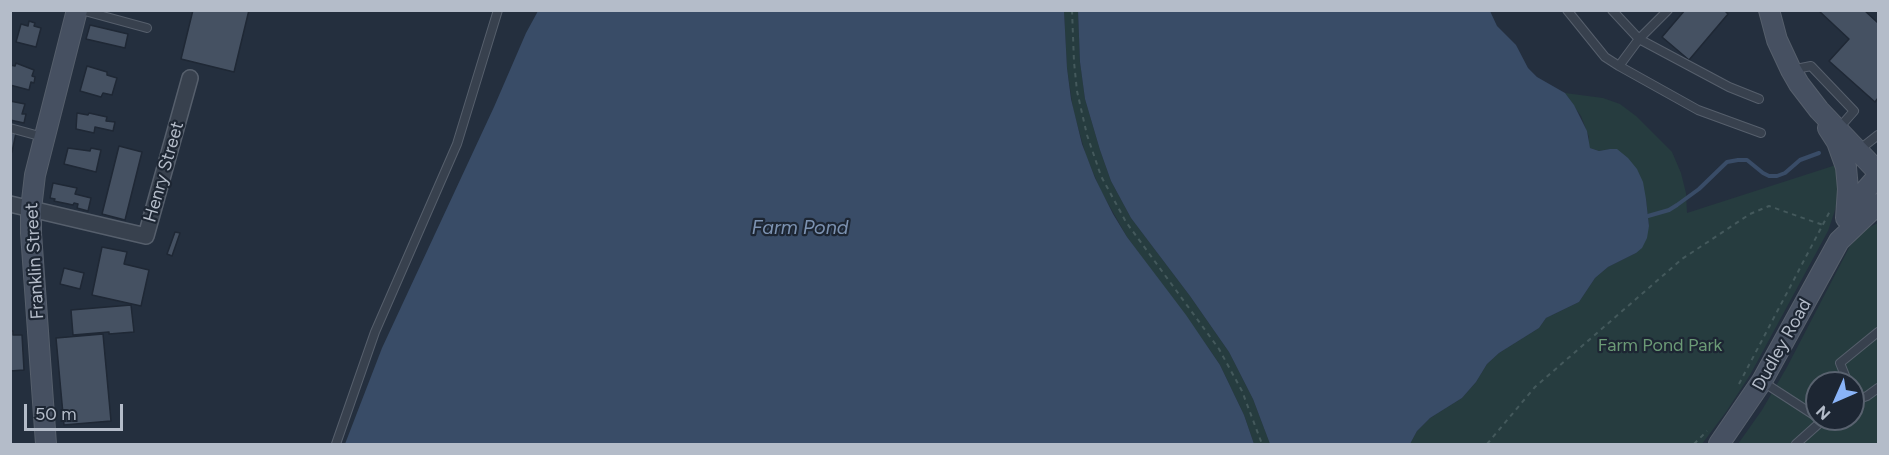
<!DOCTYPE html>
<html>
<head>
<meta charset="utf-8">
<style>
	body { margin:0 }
	#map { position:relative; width:1889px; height:455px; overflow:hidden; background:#242f3e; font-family:Figtree,sans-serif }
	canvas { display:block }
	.frame { position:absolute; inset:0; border:12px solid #b4bcc9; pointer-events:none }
	.north { position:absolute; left:1805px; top:371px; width:60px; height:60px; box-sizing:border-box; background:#1d2633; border:2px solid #59626f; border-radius:50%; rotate:225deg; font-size:16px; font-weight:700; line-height:24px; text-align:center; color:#b4bcc9 }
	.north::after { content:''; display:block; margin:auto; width:21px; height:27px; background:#8ab4f8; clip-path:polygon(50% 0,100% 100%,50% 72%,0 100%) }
	.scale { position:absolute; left:24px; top:404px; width:99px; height:27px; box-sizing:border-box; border:3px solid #b4bcc9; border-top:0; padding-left:8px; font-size:18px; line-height:21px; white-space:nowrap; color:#b4bcc9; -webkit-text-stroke:4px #1d2633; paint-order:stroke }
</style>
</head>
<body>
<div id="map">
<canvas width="1889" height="455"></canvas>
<div class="frame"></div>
<div class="north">N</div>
<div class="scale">50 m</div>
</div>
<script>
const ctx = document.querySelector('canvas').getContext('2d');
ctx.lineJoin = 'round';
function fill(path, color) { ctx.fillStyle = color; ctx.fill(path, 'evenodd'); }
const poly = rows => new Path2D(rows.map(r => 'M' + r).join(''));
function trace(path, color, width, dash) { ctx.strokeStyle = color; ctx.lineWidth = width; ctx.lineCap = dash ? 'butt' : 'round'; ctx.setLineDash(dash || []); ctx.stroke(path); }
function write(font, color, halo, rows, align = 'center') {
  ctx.font = font + ' Figtree,sans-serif'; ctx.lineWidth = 4.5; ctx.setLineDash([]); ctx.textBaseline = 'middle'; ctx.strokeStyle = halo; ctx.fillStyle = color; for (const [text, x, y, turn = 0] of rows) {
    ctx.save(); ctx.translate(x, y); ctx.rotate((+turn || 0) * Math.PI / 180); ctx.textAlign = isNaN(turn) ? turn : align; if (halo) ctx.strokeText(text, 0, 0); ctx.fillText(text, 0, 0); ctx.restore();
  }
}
const green = poly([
	[1064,11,1078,11,1080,62,1085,99,1100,150,1111,181,1131,218,1190,296,1229,352,1253,399,1270,444,1254,444,1244,415,1220,365,1210,350,1127,237,1101,191,1086,156,1073,109,1067,68],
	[1565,93,1603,98,1620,104,1636,116,1672,152,1681,173,1686,193,1687,213,1836,165,1838,201,1828,231,1750,375,1726,412,1702,444,1410,444,1417,431,1430,418,1462,398,1476,382,1487,364,1499,353,1539,328,1546,318,1579,302,1595,278,1608,267,1636,253,1649,226,1646,199,1610,149,1599,151,1590,148,1588,143,1589,137,1581,116],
	[1878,223,1878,444,1738,444,1762,410,1787,367,1850,246,1866,229],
	[1817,383,1853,383,1853,419,1817,419]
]);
const water = poly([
	[538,11,1064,11,1067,68,1071,99,1082,144,1095,178,1113,214,1127,237,1186,315,1220,365,1244,415,1254,444,345,444,382,348,494,107,526,33],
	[1078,11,1490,11,1497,26,1516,45,1528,68,1537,77,1565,93,1574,105,1587,131,1590,148,1599,151,1610,149,1617,149,1628,158,1637,169,1643,182,1646,199,1649,226,1647,238,1642,248,1636,253,1608,267,1595,278,1579,302,1546,318,1539,328,1499,353,1487,364,1476,382,1462,398,1430,418,1417,431,1410,444,1270,444,1253,399,1229,352,1190,296,1131,218,1111,181,1100,150,1085,99,1080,62]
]);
const stream = poly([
	[1648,216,1669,210,1677,205,1699,189,1727,162,1738,160,1747,160,1763,173,1769,176,1777,176,1785,173,1800,160,1819,153]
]);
const building = poly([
	[193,10,249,10,234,72,181,59,193,10],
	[1685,10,1724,10,1728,14,1689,60,1662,37,1685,10],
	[1818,10,1864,10,1878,23,1878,98,1875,102,1829,61,1849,39,1818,10],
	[29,21,35,23,34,26,41,28,36,47,16,42,21,24,28,26,29,21],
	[90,25,128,34,125,48,86,39,90,25],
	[16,63,34,70,32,76,35,77,34,83,31,82,29,90,10,85,10,65,15,66,16,63],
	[87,66,107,72,107,75,117,78,112,95,103,93,101,97,80,91,87,66],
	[10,101,25,104,22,114,26,114,24,123,10,120,10,101],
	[77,113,88,115,89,113,107,117,106,121,115,122,113,131,95,127,94,133,76,129,77,113],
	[10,132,16,133,12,152,10,151,10,132],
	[119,146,142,152,125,220,102,214,119,146],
	[68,148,90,151,91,148,101,150,96,172,64,164,68,148],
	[53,183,77,188,75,194,91,198,88,211,77,208,78,204,74,203,73,205,54,201,55,199,50,198,53,183],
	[175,232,180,233,172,256,167,254,175,232],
	[102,247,127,252,124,264,149,270,141,306,92,295,102,247],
	[64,268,84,273,80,289,60,284,64,268],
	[131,305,134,332,109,334,109,332,73,335,71,310,131,305],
	[10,331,13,331,13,335,22,335,24,370,10,371,10,331],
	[103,334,111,421,64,425,56,338,103,334]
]);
const path = poly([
	[1072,10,1074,62,1077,91,1087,135,1101,176,1126,222,1219,349,1242,391,1262,444],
	[1739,384,1830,211],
	[1487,444,1535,387,1682,259,1750,214,1769,206,1823,225],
	[1694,444,1707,431]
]);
const lane = poly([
	[81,10,147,28],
	[1567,10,1605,57,1619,66],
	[1612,10,1639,39,1619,66,1698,110,1761,133],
	[1668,10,1639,39,1729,87,1759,99],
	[1791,70,1811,66,1854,111,1839,128],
	[10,128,43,137],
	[1859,150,1878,135],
	[1763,382,1817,417],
	[1848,383,1840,363,1878,332],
	[1853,401,1867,396,1878,388],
	[336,444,375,332,457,144,498,10],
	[1796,444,1824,419]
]);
const street = poly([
	[10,204,146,236,190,78]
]);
const secondary = poly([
	[1769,10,1777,40,1791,70,1799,84,1819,110,1878,172],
	[1828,128,1837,142,1846,167,1848,189,1846,218],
	[1847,217,1864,192,1878,176],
	[46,444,31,233,31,209,35,175,77,10],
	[1719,444,1762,381,1839,241,1878,204]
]);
const streetNames = [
	["Henry Street",164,172,-74],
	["Franklin Street",35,261,-93],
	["Dudley Road",1782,345,-61]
];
const parkNames = [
	["Farm Pond Park",1660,346]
];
const waterNames = [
	["Farm Pond",800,228]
];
fill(green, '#263c3f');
fill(water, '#394c67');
trace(stream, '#394c67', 4);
fill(building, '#455162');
trace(building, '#1f2835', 1.5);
trace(lane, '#565f6c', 10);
trace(street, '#565f6c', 18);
trace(secondary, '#565f6c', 22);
trace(path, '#44595c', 2, [4.5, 4.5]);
trace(lane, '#38414e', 8);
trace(street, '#38414e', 15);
trace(secondary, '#465061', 20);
write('18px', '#b4bcc9', '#1d2633', streetNames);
write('18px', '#6b9a76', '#1d2633', parkNames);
write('italic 20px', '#7c92b1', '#1d2633', waterNames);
</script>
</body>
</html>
